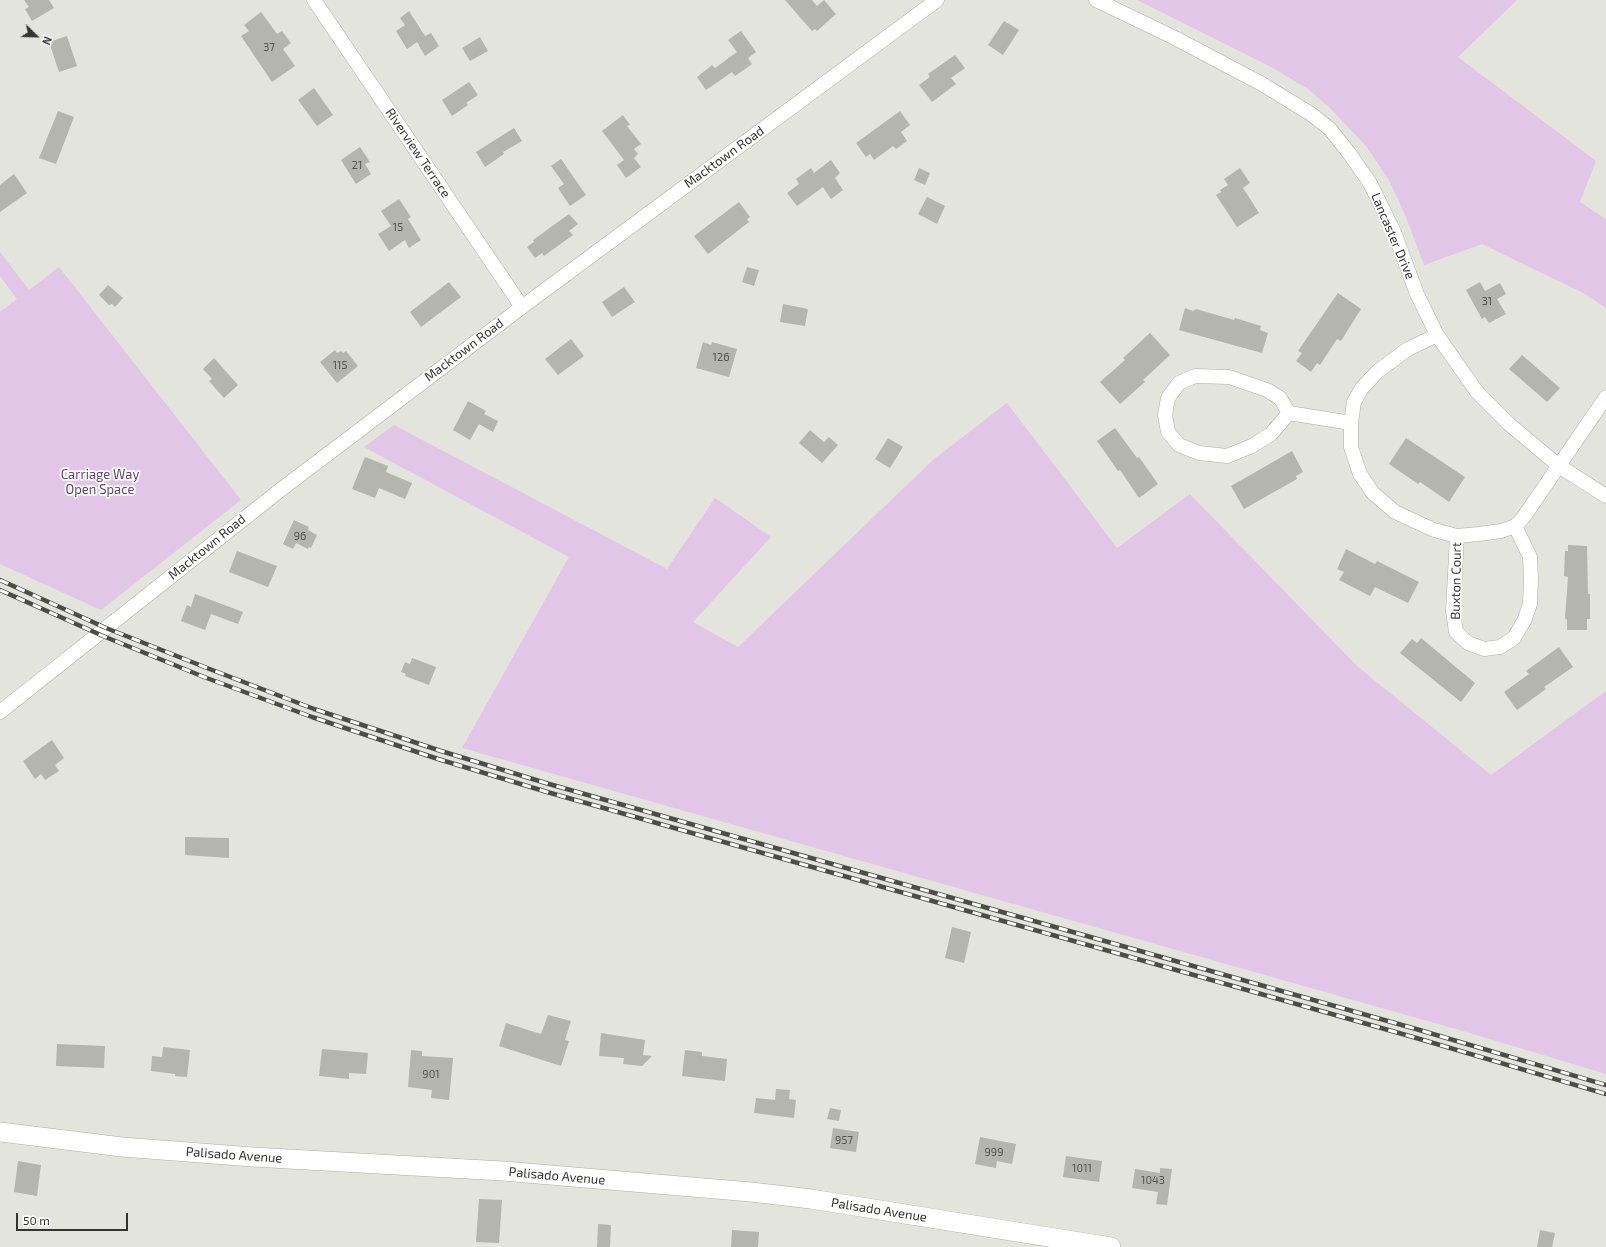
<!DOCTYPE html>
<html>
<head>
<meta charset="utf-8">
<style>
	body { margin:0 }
	#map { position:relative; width:1606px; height:1247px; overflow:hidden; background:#e3e4db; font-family:"Exo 2",sans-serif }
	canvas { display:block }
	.north { position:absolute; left:16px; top:16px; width:40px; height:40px; -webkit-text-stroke:3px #fff; paint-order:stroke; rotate:113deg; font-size:11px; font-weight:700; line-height:16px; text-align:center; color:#333430 }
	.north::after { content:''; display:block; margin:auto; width:14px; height:18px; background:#333430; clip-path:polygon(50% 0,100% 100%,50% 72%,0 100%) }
	.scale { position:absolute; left:16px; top:1213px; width:112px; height:18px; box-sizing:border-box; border:2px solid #333430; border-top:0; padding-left:5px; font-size:12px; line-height:14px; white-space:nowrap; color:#333430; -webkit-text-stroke:3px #fff; paint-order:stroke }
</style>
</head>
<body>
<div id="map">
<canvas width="1606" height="1247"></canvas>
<div class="north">N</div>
<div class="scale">50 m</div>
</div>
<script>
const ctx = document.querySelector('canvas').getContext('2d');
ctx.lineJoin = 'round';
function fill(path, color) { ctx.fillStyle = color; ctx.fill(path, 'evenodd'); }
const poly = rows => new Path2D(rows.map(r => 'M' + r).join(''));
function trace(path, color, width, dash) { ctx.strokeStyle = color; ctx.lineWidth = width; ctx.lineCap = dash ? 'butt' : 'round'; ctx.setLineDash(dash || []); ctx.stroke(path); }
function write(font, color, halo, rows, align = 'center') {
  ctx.font = font + ' "Exo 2",sans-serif'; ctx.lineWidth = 3.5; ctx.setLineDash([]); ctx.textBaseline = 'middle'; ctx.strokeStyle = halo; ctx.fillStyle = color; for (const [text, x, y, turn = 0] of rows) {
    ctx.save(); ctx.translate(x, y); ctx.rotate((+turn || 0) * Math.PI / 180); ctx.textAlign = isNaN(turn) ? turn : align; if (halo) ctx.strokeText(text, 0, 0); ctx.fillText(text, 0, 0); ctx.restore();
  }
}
const green = poly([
	[1137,0,1517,0,1458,57,1596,161,1580,202,1606,219,1606,308,1583,293,1482,244,1424,265,1406,217,1389,180,1366,146,1331,109,1308,89,1273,68],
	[0,252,29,290,59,267,241,500,101,610,0,564,0,312,17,299,0,276],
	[1007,403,1117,548,1190,494,1357,666,1491,775,1606,691,1606,1074,1470,1033,462,748,569,557,364,447,394,425,667,569,715,498,771,537,693,622,738,647,934,459]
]);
const building = poly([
	[24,0,49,0,54,8,32,21,25,9,29,7],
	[785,0,812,0,817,6,824,0,836,14,817,31,815,29,812,31],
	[409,11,425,36,431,33,439,46,425,56,417,42,407,49,396,31,405,25,400,18],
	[261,12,277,34,282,31,291,43,283,49,295,66,272,82,241,36,249,31,244,25],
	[1004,21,1019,30,1003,55,988,45],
	[741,31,756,52,748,58,752,64,735,76,732,72,706,90,697,77,712,65,715,68,737,52,728,40],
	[67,36,77,66,59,72,49,42],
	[480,37,488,51,470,61,462,48],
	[955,55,965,68,951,78,956,84,932,102,919,85,930,77,928,74],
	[469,82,478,95,466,103,468,105,452,116,442,100],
	[314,88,333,115,317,126,298,100],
	[58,111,74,117,56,164,39,158],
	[900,111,910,125,901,132,907,141,896,149,893,146,874,160,870,154,866,157,856,143],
	[623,115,630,125,627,126,641,144,634,149,638,154,634,158,641,167,626,178,617,165,624,160,602,131],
	[514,128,522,141,503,152,504,154,485,167,476,152],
	[360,147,370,162,365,164,371,174,356,184,341,160],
	[561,159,586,195,570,206,558,188,564,184,551,166],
	[831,160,840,173,835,178,843,190,831,199,823,187,797,206,787,193,799,184,796,179,811,168,814,173],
	[919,168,930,173,925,185,914,180],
	[1240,168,1250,183,1243,188,1259,213,1237,227,1216,195,1221,192,1220,190,1228,185,1224,179],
	[14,174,27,193,0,212,0,185],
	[927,197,945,206,937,224,918,214],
	[399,199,411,217,408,219,421,240,409,248,405,240,389,251,378,234,391,226,381,211],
	[739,202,750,217,747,219,749,222,708,254,694,236],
	[569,214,578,224,569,231,573,235,544,256,542,253,535,258,527,247,534,242,533,240],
	[747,267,759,270,754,286,742,282],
	[449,282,461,297,421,327,410,312],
	[1480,282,1485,291,1500,283,1506,294,1497,299,1506,314,1489,323,1485,317,1482,319,1466,290],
	[108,285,123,298,115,307,112,304,109,305,99,295],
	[624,287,635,302,612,317,602,302],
	[1338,293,1361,309,1341,341,1337,339,1320,365,1317,363,1311,372,1296,361,1302,353,1298,351],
	[783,304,808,309,805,326,780,322],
	[1185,308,1193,311,1196,309,1234,320,1235,318,1261,326,1260,330,1268,333,1262,353,1179,330],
	[1150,333,1170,355,1143,380,1145,382,1120,404,1100,382,1125,360,1123,358],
	[571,339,584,356,558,375,545,359],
	[703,342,711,345,712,342,737,349,729,377,696,368],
	[335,350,337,353,341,351,343,353,346,351,358,366,337,383,320,362],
	[1522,355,1560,388,1547,402,1509,369],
	[214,358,238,385,224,398,209,381,212,379,203,369],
	[468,401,486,411,484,414,498,421,493,432,479,424,470,440,453,430],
	[1115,428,1137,458,1139,457,1158,484,1139,498,1120,470,1118,471,1097,441],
	[810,430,824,442,829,437,838,445,822,463,799,443],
	[888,438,903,447,890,468,875,459],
	[1406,438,1465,477,1449,502,1420,482,1418,484,1389,464],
	[1292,451,1303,472,1296,476,1297,479,1244,509,1231,486],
	[365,457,388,466,386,472,412,483,405,499,379,488,375,498,352,489],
	[294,520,309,527,308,530,317,535,311,548,309,547,308,549,296,543,293,549,283,544],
	[1568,545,1587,546,1588,594,1590,594,1590,619,1587,619,1587,630,1567,630,1567,620,1565,618,1568,577,1564,576,1565,551,1568,551],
	[1346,549,1375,564,1377,561,1419,582,1408,603,1375,587,1370,596,1339,580,1344,572,1337,569],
	[237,551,277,566,268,587,229,572],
	[195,594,243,612,238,624,211,614,205,630,181,621,187,605,191,607],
	[1421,638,1475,683,1461,702,1400,653,1412,639,1417,643],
	[1559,647,1573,667,1544,687,1546,689,1517,710,1504,692,1529,674,1526,671],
	[412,658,436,667,429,685,405,676,406,674,401,672,405,662,410,664],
	[52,740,64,758,55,765,59,771,45,780,41,774,35,779,23,761],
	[185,837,229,838,229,858,185,855],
	[952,927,971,932,964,963,945,958],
	[548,1015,571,1021,565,1040,569,1041,561,1066,499,1046,506,1023,541,1034],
	[601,1033,645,1040,643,1055,652,1056,642,1066,623,1064,624,1058,599,1056],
	[57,1044,105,1046,104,1068,56,1066],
	[163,1047,190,1050,187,1077,175,1076,175,1074,151,1071,152,1056,162,1057],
	[322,1049,368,1053,366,1074,349,1073,349,1079,319,1076],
	[411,1050,422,1051,422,1056,453,1058,449,1100,431,1098,432,1090,408,1087],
	[685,1050,702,1052,702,1056,727,1059,725,1081,682,1076],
	[776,1089,790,1090,789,1099,796,1100,794,1118,754,1113,756,1098,775,1100],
	[830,1108,841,1110,839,1121,827,1119],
	[833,1128,859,1132,856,1152,830,1148],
	[980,1137,1016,1144,1012,1164,997,1161,996,1168,975,1164],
	[1066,1156,1102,1161,1099,1182,1063,1177],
	[18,1161,41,1165,37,1196,14,1192],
	[1160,1168,1172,1169,1167,1205,1156,1204,1158,1192,1132,1188,1135,1169,1160,1173],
	[479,1199,502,1200,499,1243,476,1242],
	[598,1224,611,1225,610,1247,597,1247],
	[732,1230,759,1232,758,1247,731,1247],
	[1540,1230,1555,1233,1552,1247,1537,1247]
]);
const street = poly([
	[314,0,522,307],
	[1096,0,1175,38,1262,84,1311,114,1330,129,1349,153,1370,183,1394,232,1417,294,1437,335,1477,392,1509,424,1559,466,1606,496],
	[1437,335,1408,349,1378,371,1362,388,1354,402,1351,423,1351,447,1360,474,1373,493,1395,512,1434,530,1457,536,1479,534,1501,531,1515,526,1523,518,1606,397],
	[1289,413,1271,434,1252,446,1227,456,1199,453,1179,445,1168,432,1165,415,1168,398,1179,383,1195,376,1229,377,1267,390,1280,398,1289,413,1351,423],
	[1457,536,1453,611,1456,632,1468,643,1484,649,1500,647,1514,638,1524,621,1530,604,1531,579,1530,557,1515,526],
	[0,712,279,491,522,307,937,0]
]);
const secondary = poly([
	[0,1132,122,1147,253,1157,503,1171,751,1192,811,1199,1111,1247]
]);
const rail = poly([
	[0,580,106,628,207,668,314,709,441,751,549,784,1416,1029,1606,1085],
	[0,590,103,636,204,677,312,717,438,759,547,792,1413,1037,1606,1094]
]);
const numberNames = [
	["37",269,47],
	["21",357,165],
	["15",398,227],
	["31",1487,301],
	["126",721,357],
	["115",340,365],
	["96",300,536],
	["901",431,1074],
	["957",844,1140],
	["999",994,1152],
	["1011",1082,1168],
	["1043",1153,1180]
];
const streetNames = [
	["Riverview Terrace",418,153,56],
	["Macktown Road",724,157,-36],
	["Lancaster Drive",1393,236,67],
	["Macktown Road",464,350,-37],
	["Macktown Road",207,547,-39],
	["Buxton Court",1456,581,-89],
	["Palisado Avenue",234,1155,4],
	["Palisado Avenue",557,1176,5],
	["Palisado Avenue",879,1210,9]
];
const parkNames = [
	["Carriage Way",100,475],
	["Open Space",100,490]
];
fill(green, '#e2c6e7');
fill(building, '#b4b5ac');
trace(street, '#acaca4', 15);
trace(secondary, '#acaca4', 20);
trace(street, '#fff', 14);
trace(secondary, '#fff', 19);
trace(rail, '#4c4d48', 4.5);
trace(rail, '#fff', 3, [9]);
write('11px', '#53544f', null, numberNames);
write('13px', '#333430', '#fff', streetNames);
write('13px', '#6a4371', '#fff', parkNames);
</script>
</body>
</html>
